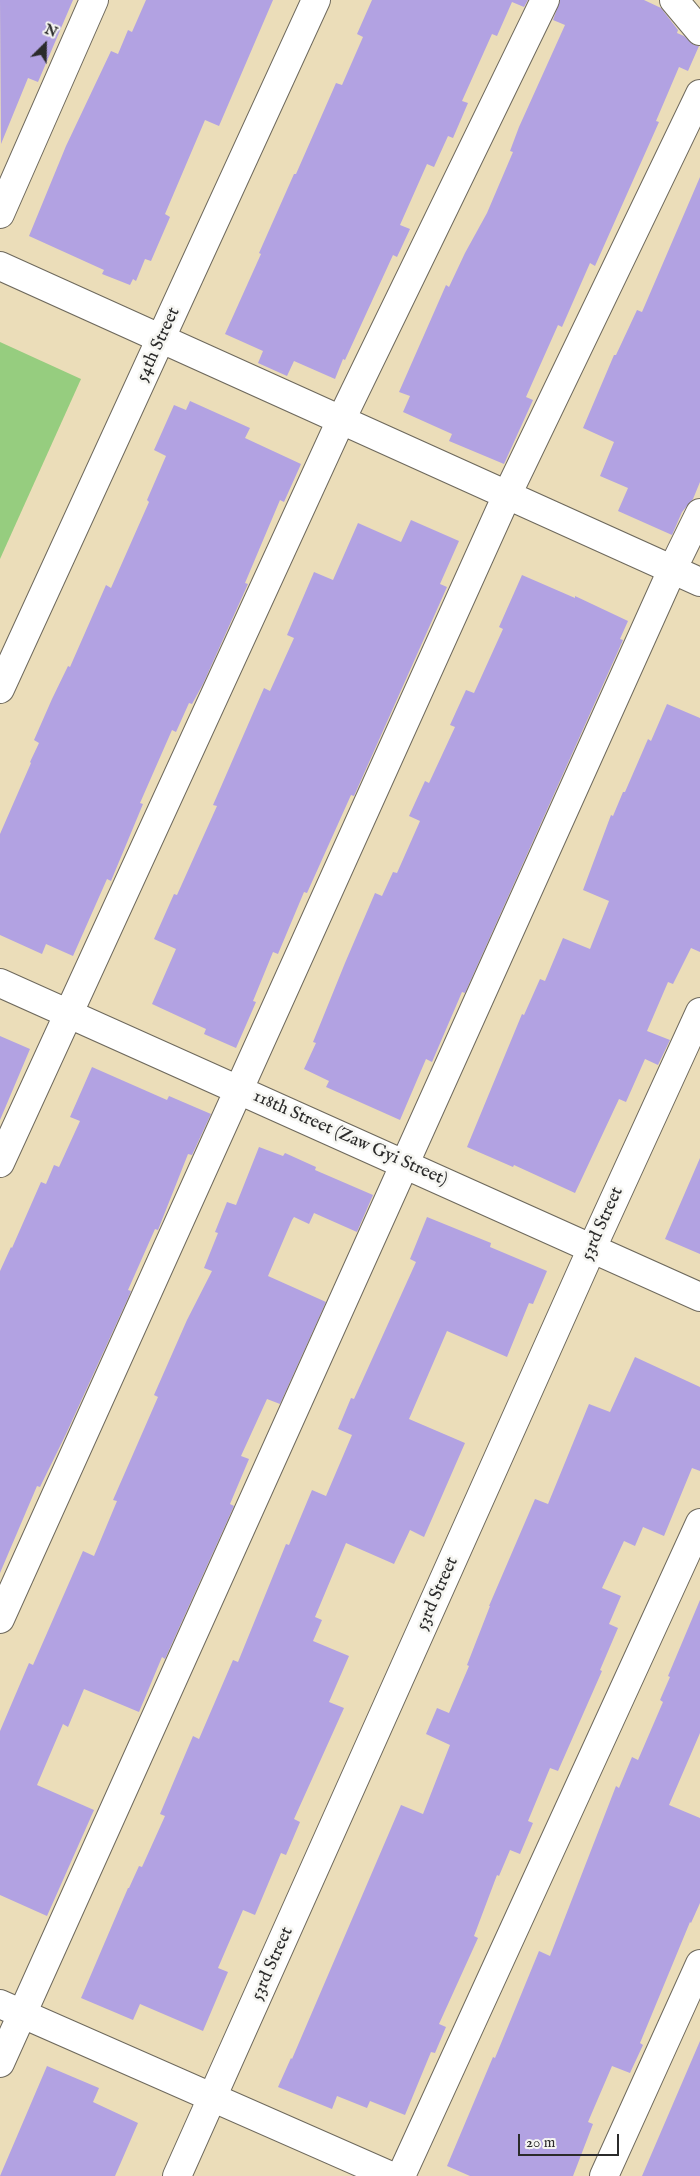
<!DOCTYPE html>
<html>
<head>
<meta charset="utf-8">
<style>
	body { margin:0 }
	#map { position:relative; width:700px; height:2176px; overflow:hidden; background:#ebddb9; font-family:"IM FELL English",serif }
	canvas { display:block }
	.north { position:absolute; left:20px; top:20px; width:50px; height:50px; -webkit-text-stroke:4px #f6f6f2; paint-order:stroke; rotate:23deg; font-size:14px; font-weight:700; line-height:20px; text-align:center; color:#2b2b2b }
	.north::after { content:''; display:block; margin:auto; width:18px; height:22px; background:#2b2b2b; clip-path:polygon(50% 0,100% 100%,50% 72%,0 100%) }
	.scale { position:absolute; left:518px; top:2134px; width:101px; height:22px; box-sizing:border-box; border:2px solid #2b2b2b; border-top:0; padding-left:6px; font-size:15px; line-height:18px; white-space:nowrap; color:#2b2b2b; -webkit-text-stroke:4px #f6f6f2; paint-order:stroke }
</style>
</head>
<body>
<div id="map">
<canvas width="700" height="2176"></canvas>
<div class="north">N</div>
<div class="scale">20 m</div>
</div>
<script>
const ctx = document.querySelector('canvas').getContext('2d');
ctx.lineJoin = 'round';
function fill(path, color) { ctx.fillStyle = color; ctx.fill(path, 'evenodd'); }
const poly = rows => new Path2D(rows.map(r => 'M' + r).join(''));
function trace(path, color, width, dash) { ctx.strokeStyle = color; ctx.lineWidth = width; ctx.lineCap = dash ? 'butt' : 'round'; ctx.setLineDash(dash || []); ctx.stroke(path); }
function write(font, color, halo, rows, align = 'center') {
  ctx.font = font + ' "IM FELL English",serif'; ctx.lineWidth = 5; ctx.setLineDash([]); ctx.textBaseline = 'middle'; ctx.strokeStyle = halo; ctx.fillStyle = color; for (const [text, x, y, turn = 0] of rows) {
    ctx.save(); ctx.translate(x, y); ctx.rotate((+turn || 0) * Math.PI / 180); ctx.textAlign = isNaN(turn) ? turn : align; if (halo) ctx.strokeText(text, 0, 0); ctx.fillText(text, 0, 0); ctx.restore();
  }
}
const green = poly([
	[0,342,81,379,0,559]
]);
const building = poly([
	[0,0,73,0,38,82,28,78,1,144],
	[146,0,273,0,219,126,205,120,165,214,170,217,151,261,145,259,136,281,133,279,130,285,102,274,104,270,29,236,66,146,111,51,118,54,128,30,132,32],
	[372,0,528,0,524,7,512,2,497,36,492,34,462,101,468,103,453,138,448,136,434,167,427,164,400,225,410,229,397,257,393,255,345,360,343,359,335,379,294,361,287,376,258,363,263,351,225,334,261,254,259,253,294,174,296,174,336,83,342,85,363,37,357,34],
	[560,0,644,0,661,8,678,30,677,33,684,36,694,45,699,46,688,71,679,67,656,121,659,122,595,266,590,263,562,327,558,325,526,397,533,400,504,464,449,441,452,434,403,412,410,396,399,392,446,285,449,287,465,253,487,213,513,152,510,151,519,127,565,25,553,20],
	[700,177,700,482,693,499,682,512,672,535,618,511,628,488,600,476,614,442,583,428,614,355,616,355,637,310,642,312],
	[190,401,250,428,245,438,301,464,284,502,280,500,245,583,248,584,203,684,192,704,189,703,176,732,172,730,140,803,143,804,111,881,107,879,73,956,46,944,42,954,0,935,0,834,31,763,30,762,39,743,34,740,52,699,68,666,70,667,106,585,111,588,149,502,147,500,166,456,154,450,174,405,186,410],
	[411,520,459,541,440,584,447,587,354,796,351,795,307,893,304,892,278,954,273,952,253,1001,256,1002,236,1048,204,1034,206,1029,152,1004,176,949,154,939,174,894,177,895,217,806,213,805,264,688,270,691,294,638,287,635,314,572,333,580,358,523,401,542],
	[522,575,575,598,575,596,628,621,620,639,623,640,465,993,462,992,432,1062,426,1059,400,1120,326,1087,329,1081,304,1069,316,1043,313,1042,345,963,375,893,382,896,393,872,397,873,420,821,409,816,425,781,429,783,455,727,450,725,466,690,474,693,503,629,499,627],
	[667,704,700,718,700,952,691,948,673,984,668,982,647,1031,670,1040,658,1065,645,1059,626,1102,619,1099,575,1193,514,1165,513,1167,467,1147,522,1014,524,1015,540,979,545,981,563,938,590,949,609,901,583,890,611,815,613,816,623,792,625,792,648,739,651,741],
	[0,1036,30,1049,0,1120],
	[92,1067,167,1100,169,1096,211,1114,192,1155,188,1154,158,1230,155,1229,128,1290,131,1291,129,1296,66,1434,40,1487,37,1486,0,1573,0,1271,11,1247,12,1248,41,1182,46,1184,54,1165,59,1167,80,1121,70,1117],
	[259,1147,283,1156,285,1153,316,1167,315,1170,373,1195,357,1232,314,1213,309,1224,294,1217,292,1220,268,1276,326,1302,280,1404,267,1399,241,1456,249,1459,230,1504,234,1506,165,1659,162,1657,139,1712,84,1689,68,1727,63,1724,37,1785,94,1810,47,1916,0,1895,0,1731,29,1663,33,1665,83,1551,94,1556,117,1501,113,1500,158,1397,154,1395,187,1320,212,1271,204,1268,218,1233,215,1232,227,1202,236,1205],
	[700,1158,700,1254,665,1239],
	[427,1217,491,1243,490,1247,547,1271,533,1304,529,1303,507,1357,447,1331,409,1419,465,1443,424,1537,410,1530,394,1564,346,1543,315,1617,322,1620,313,1641,349,1656,329,1702,344,1708,294,1819,300,1822,286,1855,281,1853,255,1915,243,1910,218,1968,228,1972,203,2031,140,2004,133,2020,81,1998,128,1888,129,1888,139,1866,142,1867,165,1816,160,1814,193,1736,199,1739,233,1660,238,1662,286,1544,289,1545,312,1490,326,1496,352,1435,338,1429,351,1398,354,1399,416,1262,410,1259],
	[635,1357,700,1387,700,1471,692,1468,664,1536,643,1527,635,1546,624,1541,602,1588,621,1596,609,1624,618,1628,600,1670,602,1671,558,1771,550,1768,528,1821,533,1823,520,1854,510,1850,499,1876,497,1875,474,1936,478,1938,439,2024,446,2027,435,2053,431,2052,405,2115,370,2101,367,2108,337,2096,332,2109,278,2087,291,2058,292,2059,401,1805,423,1814,450,1745,426,1734,437,1708,449,1713,469,1666,467,1665,490,1606,489,1606,535,1499,548,1504,589,1404,610,1412],
	[700,1600,700,1733,669,1805,700,1818,700,1903,691,1923,690,1922,640,2043,643,2045,630,2073,612,2066,588,2122,593,2124,573,2176,470,2176,447,2166,493,2057,495,2058,539,1951,550,1956,616,1786,619,1788,632,1757,638,1760,663,1702,660,1700,670,1677,668,1676],
	[700,2041,700,2176,642,2176],
	[47,2066,99,2088,93,2102,138,2123,115,2176,0,2176]
]);
const minor = poly([
	[674,0,700,31],
	[0,214,94,0],
	[0,266,700,582],
	[0,689,316,0],
	[0,983,700,1297],
	[0,1163,341,420,545,0],
	[0,1619,507,495,700,94],
	[0,2004,391,2176],
	[0,2063,672,570,700,513],
	[177,2176,592,1248,700,1012],
	[401,2176,700,1523],
	[604,2176,700,1964]
]);
const streetNames = [
	["54th Street",159,345,-65],
	["118th Street (Zaw Gyi Street)",350,1139,24],
	["53rd Street",603,1224,-66],
	["53rd Street",438,1594,-66],
	["53rd Street",273,1964,-66]
];
fill(green, '#96cd7f');
fill(building, '#b2a2e2');
trace(minor, '#6e695d', 30);
trace(minor, '#fff', 28);
write('18px', '#2b2b2b', '#f6f6f2', streetNames);
</script>
</body>
</html>
